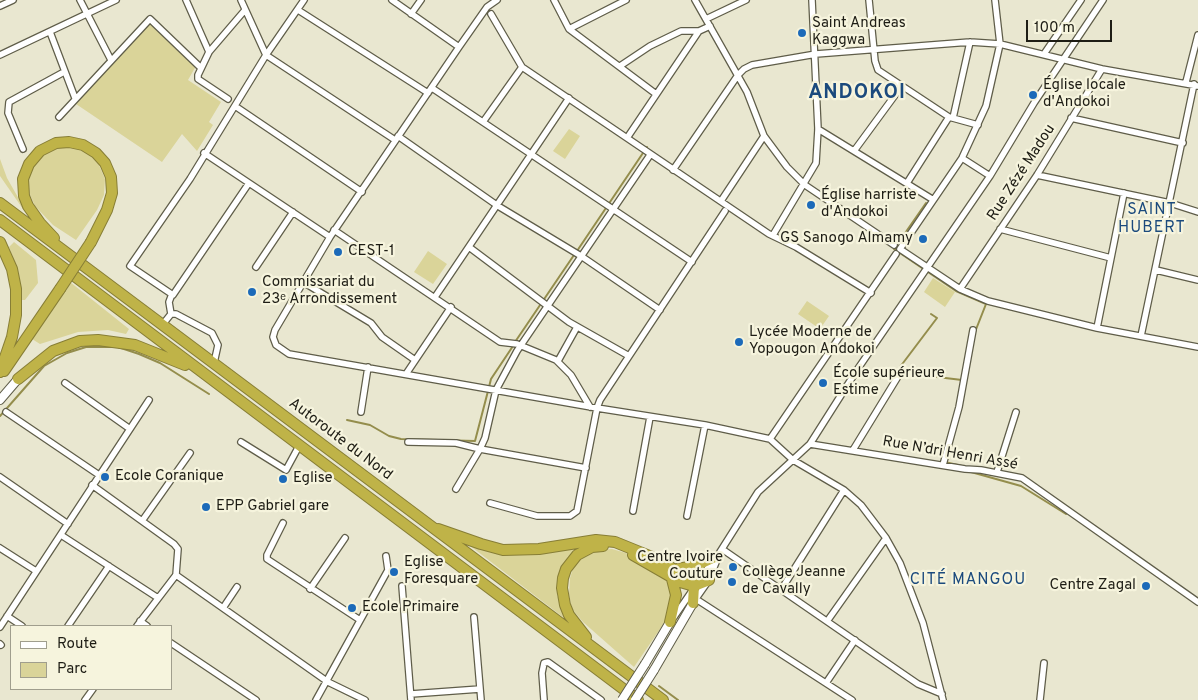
<!DOCTYPE html>
<html>
<head>
<meta charset="utf-8">
<style>
	body { margin:0 }
	#map { position:relative; width:1198px; height:700px; overflow:hidden; background:#e9e7d0; font-family:Overpass,sans-serif }
	canvas { display:block }
	.legend { position:absolute; left:10px; top:625px; width:162px; height:65px; box-sizing:border-box; background:#f6f4dd; border:1px solid #a09e8d; margin:0; padding:6px 9px; list-style:none; font-size:15px; color:#1e1d15 }
	.legend li { display:flex; align-items:center; gap:10px; height:25px }
	.legend b { width:25px; border:1px solid #a09e8d }
	.scale { position:absolute; left:1026px; top:20px; width:86px; height:22px; box-sizing:border-box; border:2px solid #1e1d15; border-top:0; padding-left:6px; font-size:15px; line-height:18px; white-space:nowrap; color:#1e1d15; -webkit-text-stroke:4px #f6f4dd; paint-order:stroke }
</style>
</head>
<body>
<div id="map">
<canvas width="1198" height="700"></canvas>
<ul class="legend">
<li><b style="height:6px;background:#fff"></b>Route</li>
<li><b style="height:14px;background:#dad499"></b>Parc</li>
</ul>
<div class="scale">100 m</div>
</div>
<script>
const ctx = document.querySelector('canvas').getContext('2d');
ctx.lineJoin = 'round';
function fill(path, color) { ctx.fillStyle = color; ctx.fill(path, 'evenodd'); }
const poly = rows => new Path2D(rows.map(r => 'M' + r).join(''));
function trace(path, color, width, dash) { ctx.strokeStyle = color; ctx.lineWidth = width; ctx.lineCap = dash ? 'butt' : 'round'; ctx.setLineDash(dash || []); ctx.stroke(path); }
function write(font, color, halo, rows, align = 'center') {
  ctx.font = font + ' Overpass,sans-serif'; ctx.lineWidth = 4.5; ctx.setLineDash([]); ctx.textBaseline = 'middle'; ctx.strokeStyle = halo; ctx.fillStyle = color; for (const [text, x, y, turn = 0] of rows) {
    ctx.save(); ctx.translate(x, y); ctx.rotate((+turn || 0) * Math.PI / 180); ctx.textAlign = isNaN(turn) ? turn : align; if (halo) ctx.strokeText(text, 0, 0); ctx.fillText(text, 0, 0); ctx.restore();
  }
}
const green = poly([
	[150,20,196,66,188,80,221,102,209,122,213,125,197,151,182,134,162,162,76,104],
	[569,129,580,136,565,159,553,151],
	[63,146,77,146,88,152,99,165,105,179,104,195,97,210,76,240,53,225,35,206,28,190,28,175,36,160,47,150],
	[0,159,7,178,32,222,0,176],
	[14,242,36,260,38,283,25,300,20,300,18,270,9,247],
	[428,251,447,264,433,284,414,272],
	[933,278,955,292,945,307,924,292],
	[70,282,129,329,126,334,108,330,78,332,40,344,32,339],
	[807,301,829,316,820,329,798,314],
	[469,545,503,554,531,555,575,548,562,566,558,581,557,595,568,621],
	[612,549,626,553,662,575,670,583,673,595,667,619,634,667,583,622,572,609,569,594,570,578,574,565,586,555,598,550]
]);
const stream = poly([
	[926,203,894,249,956,291,986,304,975,332],
	[577,251,647,147],
	[931,314,937,318,900,367,937,377,962,380],
	[515,342,574,255],
	[489,387,491,379,513,346],
	[0,416,44,366,67,353,86,347,118,347,139,354,160,363,209,394],
	[347,420,370,425,389,436,401,439,475,441,488,391],
	[945,462,962,466],
	[971,472,1021,486,1066,514],
	[659,686,678,700]
]);
const street = poly([
	[80,0,111,60],
	[186,0,209,52],
	[241,0,266,55,190,179,130,266,173,295,249,183],
	[304,0,266,55,395,140],
	[392,0,459,47],
	[497,0,487,7,459,47,330,237,275,330,273,337,276,345,289,354,597,408,705,425,770,439,793,460,844,490,861,505,886,538,900,563,923,623,943,700],
	[554,0,569,29,656,94],
	[695,0,747,92,764,136,787,167,805,185,894,245],
	[869,0,875,61,878,70,949,117,978,125],
	[995,0,1000,44,986,106,962,158,900,249,960,289,988,301,1097,328,1198,347],
	[0,6,13,0],
	[298,10,428,93],
	[411,14,421,0],
	[491,14,522,67,769,234,796,247,871,293],
	[706,19,746,0],
	[569,29,626,0],
	[50,32,75,98],
	[1044,54,1081,0],
	[0,55,116,0],
	[620,66,650,46,681,31,699,31],
	[1186,82,1198,35],
	[432,88,692,262],
	[228,99,198,79,198,75,209,52,245,10],
	[235,106,362,192],
	[59,117,150,19,201,68],
	[953,118,970,42],
	[1071,118,1183,143],
	[483,122,522,67],
	[818,129,932,199],
	[398,136,498,206,581,256,660,310],
	[627,138,699,31,710,26],
	[23,149,8,113,9,102,64,72],
	[854,151,901,87],
	[204,153,330,237],
	[962,158,990,176],
	[673,170,738,75,744,69,752,65,816,54,970,42,1000,44,1102,69,1198,86],
	[1037,175,1170,203,1198,212],
	[907,183,949,117],
	[721,201,764,136],
	[1000,229,1111,258],
	[334,230,500,342,517,344,556,360,571,375,590,407],
	[773,235,816,163,818,129,812,0],
	[469,247,569,322,629,356],
	[256,267,293,212],
	[1156,270,1198,280],
	[303,282,371,323,382,337,415,360],
	[960,289,1037,175,1102,69],
	[435,297,569,98],
	[171,314,169,302,172,294],
	[163,324,171,314,176,314,212,333,218,345,214,363],
	[1097,328,1124,193],
	[1141,336,1194,84],
	[558,361,577,327],
	[406,374,451,307],
	[65,383,130,429],
	[6,412,99,475],
	[361,412,368,367],
	[770,439,896,254],
	[241,442,286,470,299,446],
	[408,442,456,443,480,449,586,468],
	[810,444,965,469,981,470,1022,478,1198,602],
	[853,450,902,370],
	[943,465,959,407,973,330],
	[997,472,1016,412],
	[0,477,68,524],
	[92,485,174,544,178,549,176,575,137,626],
	[456,489,480,449,485,438,496,390,517,351,650,155],
	[490,503,537,516,570,516,577,511,597,408,600,400,725,211],
	[633,511,650,417],
	[687,516,705,425],
	[142,521,190,453],
	[283,523,267,555,267,559,360,620],
	[61,535,158,598],
	[0,548,36,571],
	[722,549,883,660,918,684,942,694],
	[176,575,328,682,365,700],
	[402,586,411,700],
	[310,589,345,538],
	[781,590,844,490],
	[696,599,852,700],
	[695,600,709,580,720,552,758,492,810,444,857,370,990,176,1034,103,1103,0],
	[223,608,237,587],
	[7,616,22,626],
	[474,617,481,700],
	[674,617,714,559],
	[828,620,886,538],
	[140,621,147,626],
	[68,626,109,566],
	[0,627,149,400],
	[171,643,256,700],
	[0,644,1,645],
	[826,683,855,640],
	[411,694,480,689],
	[85,700,93,689],
	[316,700,388,570,386,556],
	[544,700,542,673,544,663,548,662,601,700],
	[1040,700,1044,663]
]);
const secondary = poly([
	[0,400,18,379],
	[645,664,670,622],
	[654,670,693,603]
]);
const highway = poly([
	[0,203,663,700],
	[0,220,638,700],
	[54,238,40,223,28,206,24,196,23,179,29,164,40,151,56,143,69,142,83,145,96,153,105,163,111,177,112,193,107,210,91,242],
	[0,242,12,269,16,289,16,315,12,337,0,372],
	[4,371,60,289],
	[18,379,53,351,80,341,98,340,135,345,185,365],
	[438,529,481,544,503,550,539,549,596,540,615,542,652,557,686,576,694,586,693,603],
	[633,555,680,582,694,586,709,580],
	[677,569,695,566,715,557],
	[670,622,676,595,672,579],
	[586,637,569,615,565,605,562,588,563,578,566,569,577,555,592,547,603,546]
]);
const secondaryBridge = poly([
	[622,700,645,664],
	[635,700,654,670]
]);
const highwayBridge = poly([
	[60,289,91,242]
]);
const markers = [
	[802,33,5,"#1c6ab9"],
	[1033,95,5,"#1c6ab9"],
	[811,205,5,"#1c6ab9"],
	[923,239,5,"#1c6ab9"],
	[338,252,5,"#1c6ab9"],
	[252,292,5,"#1c6ab9"],
	[739,342,5,"#1c6ab9"],
	[823,383,5,"#1c6ab9"],
	[105,477,5,"#1c6ab9"],
	[283,479,5,"#1c6ab9"],
	[206,507,5,"#1c6ab9"],
	[733,567,5,"#1c6ab9"],
	[394,572,5,"#1c6ab9"],
	[732,582,5,"#1c6ab9"],
	[1146,586,5,"#1c6ab9"],
	[352,608,5,"#1c6ab9"]
];
const poiNames = [
	["Saint Andreas",812,24],
	["Kaggwa",812,41],
	["Église locale",1043,86],
	["d'Andokoi",1043,103],
	["Église harriste",821,196],
	["d'Andokoi",821,213],
	["GS Sanogo Almamy",913,239,"right"],
	["CEST-1",348,252],
	["Commissariat du",262,283],
	["23ᵉ Arrondissement",262,300],
	["Lycée Moderne de",749,333],
	["Yopougon Andokoi",749,350],
	["École supérieure",833,374],
	["Estime",833,391],
	["Ecole Coranique",115,477],
	["Eglise",293,479],
	["EPP Gabriel gare",216,507],
	["Centre Ivoire",723,558,"right"],
	["Couture",723,575,"right"],
	["Eglise",404,563],
	["Foresquare",404,580],
	["Collège Jeanne",742,573],
	["de Cavally",742,590],
	["Centre Zagal",1136,586,"right"],
	["Ecole Primaire",362,608]
];
const streetNames = [
	["Rue Zézé Madou",1022,173,-57],
	["Autoroute du Nord",340,440,37],
	["Rue N’dri Henri Assé",950,454,10]
];
const neighbourhoodNames = [
	["SAINT",1152,211],
	["HUBERT",1152,229],
	["CITÉ MANGOU",968,581]
];
const districtNames = [
	["ANDOKOI",857,94]
];
fill(green, '#dad499');
trace(stream, '#948d4c', 2);
trace(street, '#5f5d49', 8);
trace(secondary, '#5f5d49', 10);
trace(highway, '#877e36', 12);
trace(street, '#fff', 5.5);
trace(secondary, '#fff', 8);
trace(highway, '#bfb348', 10);
trace(secondaryBridge, '#5f5d49', 10, []);
trace(highwayBridge, '#877e36', 12, []);
trace(secondaryBridge, '#fff', 8);
trace(highwayBridge, '#bfb348', 10);
for (const [x, y, r, color] of markers) { const dot = new Path2D(); dot.arc(x, y, r, 0, 2 * Math.PI); ctx.fillStyle = color; ctx.fill(dot); trace(dot, '#f6f4dd', 2); }
write('15px', '#1e1d15', '#f6f4dd', poiNames, 'left');
write('15px', '#1e1d15', '#f6f4dd', streetNames);
ctx.letterSpacing = '1px';
write('16px', '#1b4a7d', '#f6f4dd', neighbourhoodNames);
ctx.letterSpacing = '0px';
ctx.letterSpacing = '1px';
write('bold 20px', '#1b4a7d', '#f6f4dd', districtNames);
ctx.letterSpacing = '0px';
</script>
</body>
</html>
